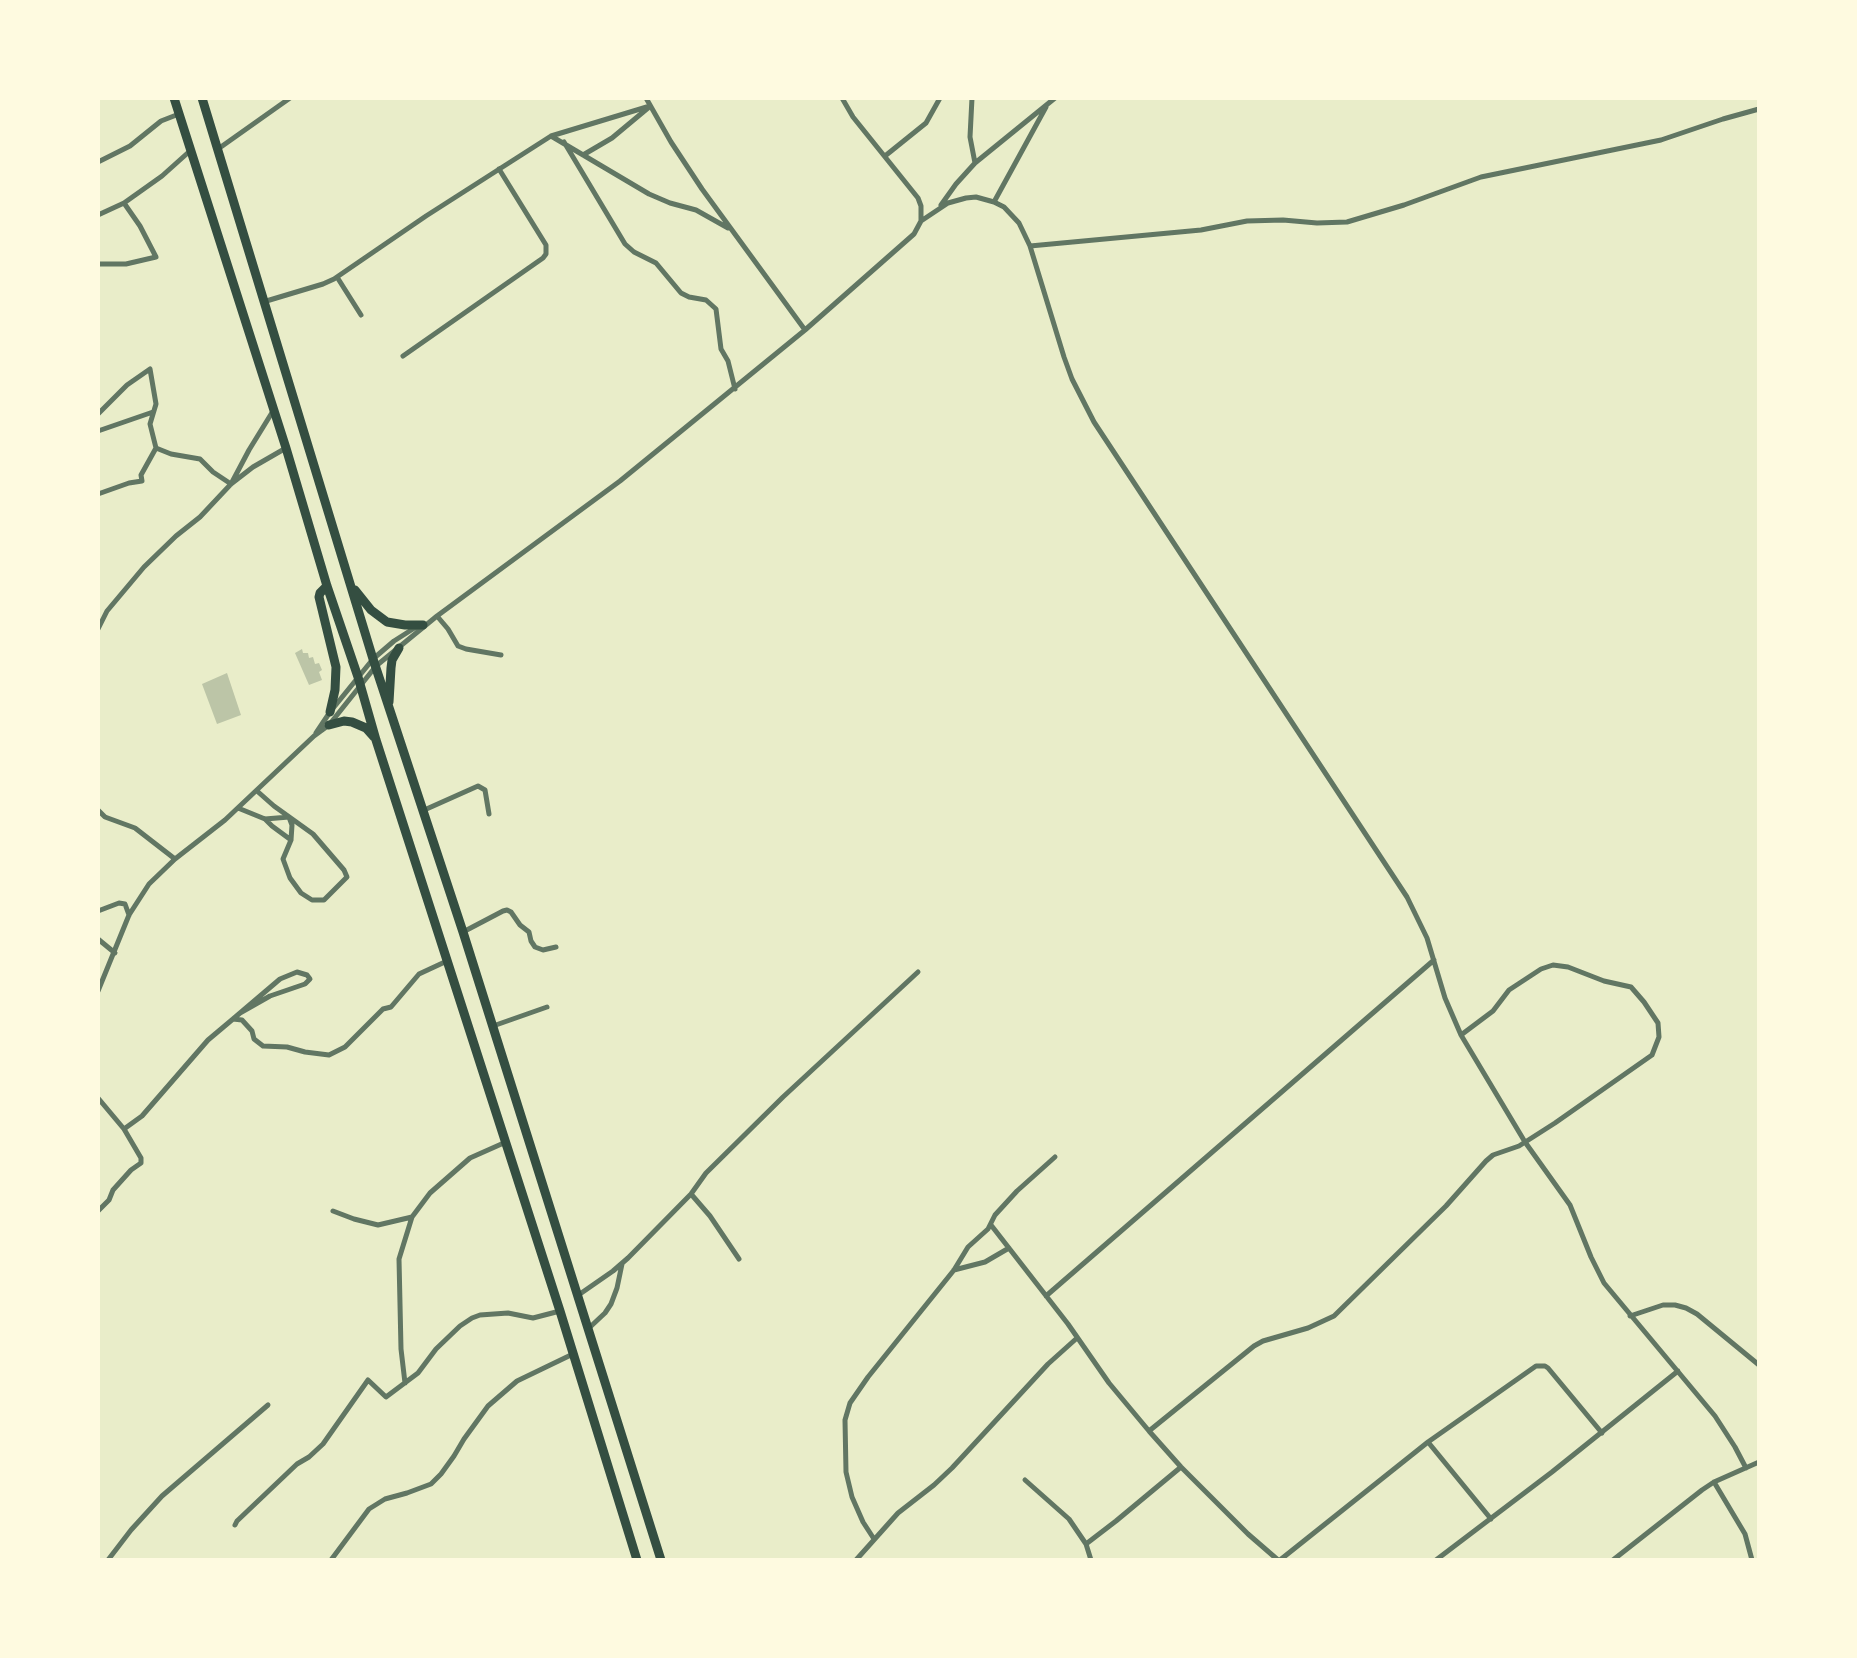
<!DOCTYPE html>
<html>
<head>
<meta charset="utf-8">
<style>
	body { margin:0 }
	#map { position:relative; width:1857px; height:1658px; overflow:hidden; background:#e9edc9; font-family:Montserrat,sans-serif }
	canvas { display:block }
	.frame { position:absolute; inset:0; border:100px solid #fefae0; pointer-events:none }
</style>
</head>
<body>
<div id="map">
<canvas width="1857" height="1658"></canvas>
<div class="frame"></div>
</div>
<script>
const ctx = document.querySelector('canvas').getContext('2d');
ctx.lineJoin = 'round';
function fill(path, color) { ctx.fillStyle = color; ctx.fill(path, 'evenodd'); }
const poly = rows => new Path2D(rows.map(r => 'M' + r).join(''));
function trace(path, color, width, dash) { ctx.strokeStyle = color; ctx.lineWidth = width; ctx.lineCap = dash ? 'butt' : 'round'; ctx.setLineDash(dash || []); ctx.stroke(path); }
const building = poly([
	[302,649,303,653,308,653,309,658,313,657,315,664,319,663,322,670,319,672,322,680,309,685,295,653],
	[227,673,241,715,217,724,202,684]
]);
const minor = poly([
	[646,98,671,142,702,189,805,330],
	[972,98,970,137,975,163],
	[551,136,649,194,670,203,696,210,728,228],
	[564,142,625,244,634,252,656,263,681,293,689,297,706,300,716,309,721,349,728,361,735,389],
	[218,149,290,98],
	[583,155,612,138,648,108],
	[885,156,926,123,940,98],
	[98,162,130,146,161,121,179,114],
	[994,202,1046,107],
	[941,205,956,184,975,163,1055,98],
	[98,215,124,203,162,176,191,150],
	[921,221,948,203,966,198,976,197,994,202,1004,207,1019,223,1030,246,1064,357,1072,379,1094,422,1407,897,1427,938,1445,998,1461,1035,1525,1142,1570,1205,1591,1257,1604,1283,1715,1416,1735,1447,1746,1468],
	[1030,246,1201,230,1247,221,1283,220,1317,223,1347,222,1404,205,1481,177,1661,140,1723,119,1759,109],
	[98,264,126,264,156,257,140,226,124,203],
	[337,277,361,315],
	[263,302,323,284,334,279,426,216,551,136,650,106],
	[403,356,543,258,546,254,546,245,499,169],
	[98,414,127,385,150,369,156,404,150,424,156,448],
	[98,431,153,412],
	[98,494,129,483,142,481,141,475,156,448,171,454,200,459,213,472,231,484,249,450,273,411],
	[437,616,448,629,458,646,466,649,501,655],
	[98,629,107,611,144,567,176,536,200,517,231,484,253,467,286,448],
	[316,733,330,712,373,659,394,641,416,627],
	[238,808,265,819,289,817,292,825,291,840,283,859,290,878,301,893,312,900,324,900,347,877,344,870,313,834,274,806,257,791],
	[98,810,105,817,135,828,175,859],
	[422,811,478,786,485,790,489,814],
	[265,819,272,826,291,840],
	[98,911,119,903,125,904,129,915],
	[463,932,503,911,507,910,511,912,520,925,529,932,531,941,535,947,543,950,556,947],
	[98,939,115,953],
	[98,991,129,915,149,884,175,859,225,820,314,736,329,725,376,666,437,616,620,481,805,330,914,234,921,221,921,206,918,198,853,117,842,98],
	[233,1019,280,979,297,972,307,975,310,979,305,984,270,996,240,1013],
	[493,1026,547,1007],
	[98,1098,124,1129,141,1158,141,1163,131,1170,113,1190,109,1200,98,1211],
	[124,1129,142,1116,208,1040,233,1019,242,1020,252,1031,254,1039,263,1046,287,1047,305,1052,329,1055,345,1047,383,1009,391,1007,419,974,447,961],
	[691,1194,710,1216,739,1259],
	[333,1211,354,1219,378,1225,412,1217,430,1193,470,1158,506,1142],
	[991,1225,1068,1324,1109,1383,1149,1431,1181,1467,1248,1534,1278,1560],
	[954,1270,985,1262,1009,1248],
	[577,1296,613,1271,628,1258,691,1194,706,1173,783,1097,918,972],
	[1046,1296,1434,960],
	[1630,1316,1663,1305,1675,1305,1686,1308,1697,1314,1759,1365],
	[589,1328,605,1313,611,1304,617,1288,622,1264],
	[405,1383,401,1349,399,1259,412,1217],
	[1149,1431,1254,1346,1263,1341,1308,1328,1334,1316,1446,1206,1486,1161,1493,1155,1519,1146,1555,1123,1652,1055,1659,1037,1658,1023,1644,1002,1631,987,1604,981,1568,967,1553,965,1541,969,1509,990,1493,1011,1461,1035],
	[1428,1442,1491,1519],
	[1025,1480,1069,1519,1086,1544,1091,1560],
	[1714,1482,1745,1534,1752,1560],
	[235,1525,237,1521,297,1464,309,1457,323,1444,368,1380,386,1397,418,1373,436,1349,460,1326,472,1318,480,1315,508,1313,533,1318,560,1311],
	[874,1539,863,1522,852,1497,846,1472,845,1420,850,1403,868,1377,954,1270,968,1247,988,1229,995,1215,1017,1191,1055,1157],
	[1086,1544,1116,1521,1181,1467],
	[108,1560,131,1530,162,1496,268,1405],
	[331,1560,369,1509,385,1499,407,1493,431,1484,441,1474,454,1456,464,1439,488,1406,517,1381,573,1354],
	[856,1560,898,1513,934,1485,952,1468,1048,1364,1077,1338],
	[1280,1560,1428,1442,1536,1366,1545,1366,1548,1368,1602,1433],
	[1436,1560,1552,1472,1678,1371],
	[1613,1560,1702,1490,1714,1482,1759,1462]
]);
const trunk = poly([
	[174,98,286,448,327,586,358,677,376,740,560,1311,637,1560],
	[202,98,373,659,463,932,661,1560],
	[327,586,320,593,319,597,336,667,335,690,330,712],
	[355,590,371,610,387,622,405,625,423,625],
	[389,702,391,668,392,660,399,648],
	[329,725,344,721,352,722,366,728,374,737]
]);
fill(building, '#bcc5a7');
trace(minor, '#617663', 5);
trace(trunk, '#344e41', 9);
</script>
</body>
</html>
